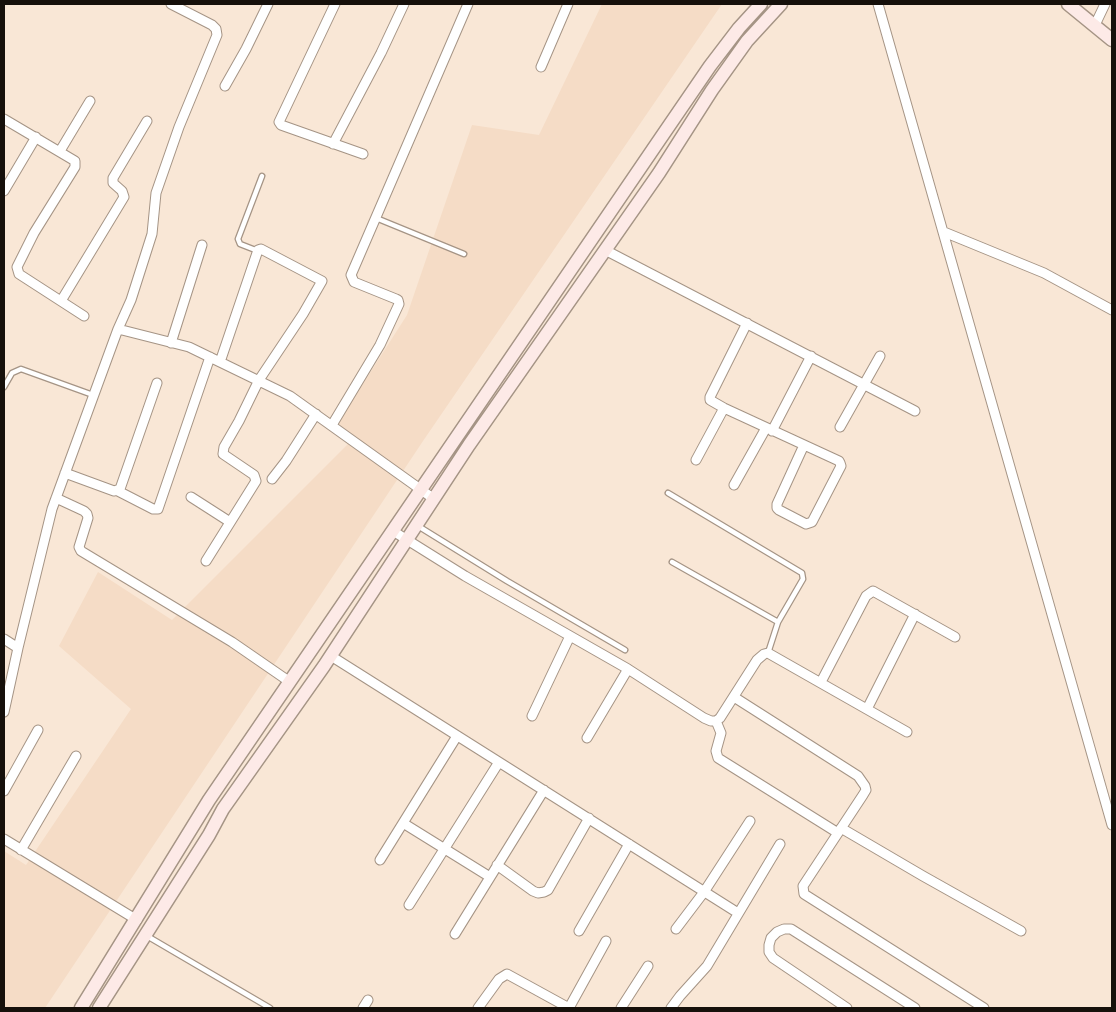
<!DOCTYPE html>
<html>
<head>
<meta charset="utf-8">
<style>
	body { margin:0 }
	#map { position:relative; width:1116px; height:1012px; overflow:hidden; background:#f9e7d6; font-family:Barlow,sans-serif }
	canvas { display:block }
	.frame { position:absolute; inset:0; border:5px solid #16100b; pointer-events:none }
</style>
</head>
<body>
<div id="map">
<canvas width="1116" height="1012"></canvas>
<div class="frame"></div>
</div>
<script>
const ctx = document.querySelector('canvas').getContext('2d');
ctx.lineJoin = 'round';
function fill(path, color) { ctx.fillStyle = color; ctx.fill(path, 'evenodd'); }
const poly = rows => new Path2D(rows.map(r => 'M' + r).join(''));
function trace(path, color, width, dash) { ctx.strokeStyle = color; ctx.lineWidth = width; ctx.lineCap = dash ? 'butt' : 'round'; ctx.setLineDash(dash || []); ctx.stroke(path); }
const built = poly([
	[602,4,722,4,423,441,45,1008,4,1008,4,851,26,865,131,709,59,646,98,572,172,620,355,437,336,426,407,315,472,125,539,135]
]);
const lane = poly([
	[376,218,464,254],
	[258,251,240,244,238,239,262,176],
	[4,387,12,373,21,369,93,395],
	[668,493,802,573,803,579,778,622,768,653],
	[418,526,507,581,625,650],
	[672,562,778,622],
	[147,936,270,1008]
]);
const street = poly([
	[335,4,279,122,281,125,363,154],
	[878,4,1112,825],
	[1095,25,1105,4],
	[541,67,568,4],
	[225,86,246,49,268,4],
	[4,119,75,161,75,167,34,233,17,267,19,274,84,316],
	[333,144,381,53,404,4],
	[60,151,90,101],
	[4,191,36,137],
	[944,232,1044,273,1112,310],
	[605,250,915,411],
	[61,301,124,197,122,191,113,183,113,178,147,121],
	[747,323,710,397,710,400,724,408,839,461,840,463,841,466,812,522,806,524,779,510,777,508,777,504,804,445],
	[118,329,131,300,152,234,156,193,179,127,217,35,216,29,212,25,171,4],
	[171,343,202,245],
	[332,425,380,345,399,304,398,300,396,299,354,282,351,275,468,4],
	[840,427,880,356],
	[772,431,811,356],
	[696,460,724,408],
	[65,473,114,491,120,489,157,383],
	[272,479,286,461,316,414],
	[734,485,766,428],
	[118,491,153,509,158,509,210,357],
	[191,497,230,522],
	[56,498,84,511,87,514,88,518,79,547,81,551,232,642,290,682],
	[393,531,465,576,628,669,704,718,711,721,716,721,720,718,757,660,764,654,768,653,907,732],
	[206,561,256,481,254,475,223,454,224,447,239,421,259,380,303,314,322,281,261,249,258,250,220,362],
	[4,639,18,648,52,509,118,329,189,347,290,396,434,499],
	[331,656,738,913],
	[821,682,866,596,873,591,955,637],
	[734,697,858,776,865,786,866,790,863,795,803,886,804,894,984,1008],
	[867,709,915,614],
	[4,712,18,648],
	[532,716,570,636],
	[716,721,721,733,716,751,718,758,838,833],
	[587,738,628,669],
	[4,791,38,730],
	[403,823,490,877],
	[841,828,923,876,1021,931],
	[4,839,137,920],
	[21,850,76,756],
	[380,860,457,736],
	[497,865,533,891,538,893,544,892,548,890,589,818],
	[409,905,499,762],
	[676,929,704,892,750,821],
	[579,931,629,844],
	[455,934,544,790],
	[363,1008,368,1000],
	[478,1008,499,979,507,974,569,1008],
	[569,1008,606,941],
	[621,1008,648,966],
	[671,1008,680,996,707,966,780,844],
	[847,1008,773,958,769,952,769,945,771,938,777,932,784,929,791,929,915,1008]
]);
const secondary = poly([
	[1068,4,1112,40],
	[81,1008,209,800,660,139,710,66,739,28,761,4],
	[99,1008,209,835,223,809,324,666,469,445,659,173,712,90,747,41,781,4]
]);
fill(built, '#f5dcc6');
trace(lane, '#a59485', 7);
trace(street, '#a59485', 11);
trace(secondary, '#a59485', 15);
trace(lane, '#fff', 4.5);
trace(street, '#fff', 9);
trace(secondary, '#fdeae7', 12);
</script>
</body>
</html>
